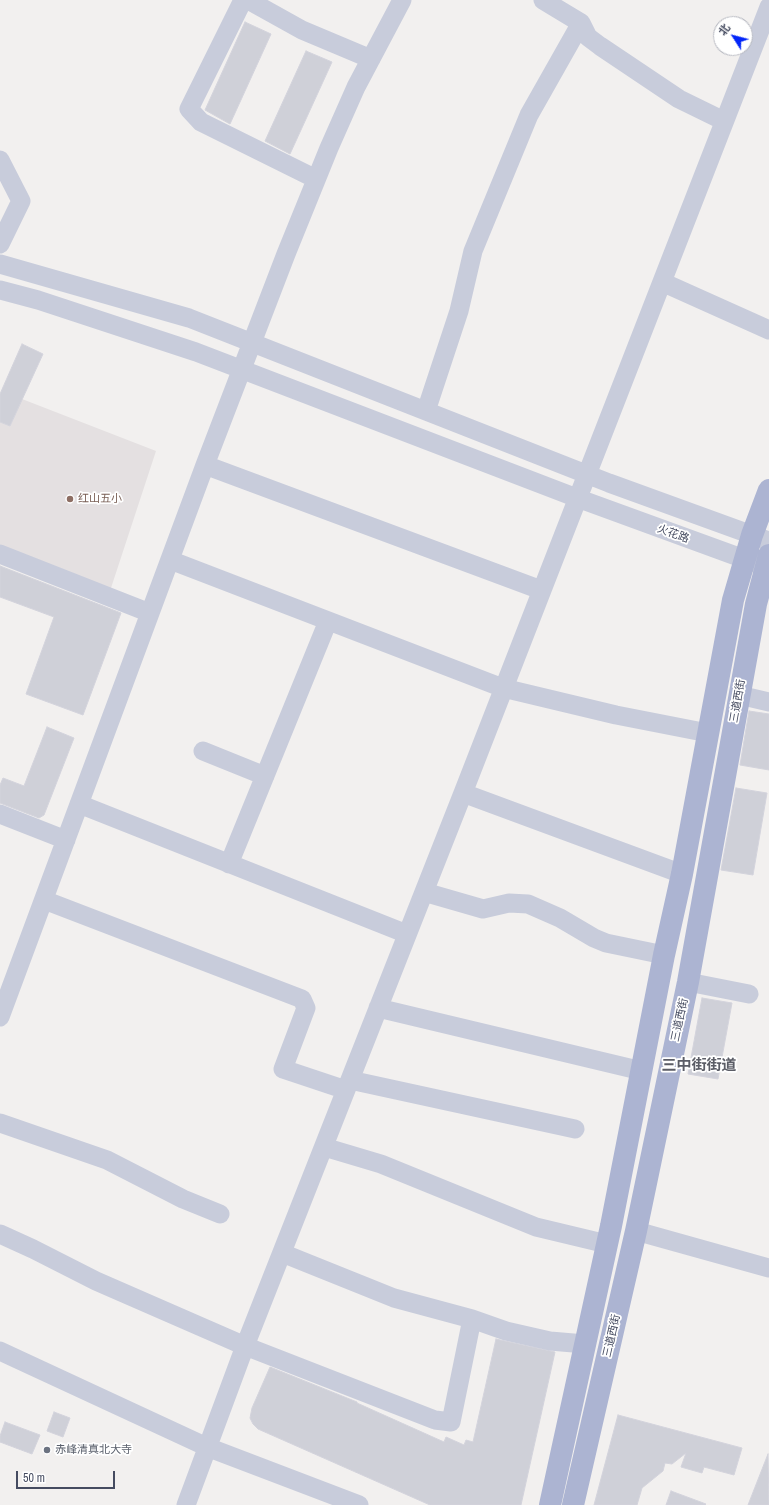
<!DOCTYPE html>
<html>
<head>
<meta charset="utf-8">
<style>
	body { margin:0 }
	#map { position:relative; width:769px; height:1505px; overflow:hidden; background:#f2f0ef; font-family:"Archivo Narrow","Noto Sans SC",sans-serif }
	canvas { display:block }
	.north { position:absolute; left:713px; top:16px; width:40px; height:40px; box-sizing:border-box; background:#fff; border:1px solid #b5b7bf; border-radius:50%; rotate:306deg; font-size:11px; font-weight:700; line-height:16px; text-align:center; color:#454b60 }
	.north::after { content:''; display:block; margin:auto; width:14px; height:18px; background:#0326f9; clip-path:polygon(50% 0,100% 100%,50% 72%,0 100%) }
	.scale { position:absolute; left:16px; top:1471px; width:99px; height:18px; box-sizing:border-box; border:2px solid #454b60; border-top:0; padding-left:5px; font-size:12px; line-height:14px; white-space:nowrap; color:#454b60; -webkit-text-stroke:3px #fff; paint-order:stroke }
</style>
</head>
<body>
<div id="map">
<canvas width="769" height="1505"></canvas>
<div class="north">北</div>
<div class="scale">50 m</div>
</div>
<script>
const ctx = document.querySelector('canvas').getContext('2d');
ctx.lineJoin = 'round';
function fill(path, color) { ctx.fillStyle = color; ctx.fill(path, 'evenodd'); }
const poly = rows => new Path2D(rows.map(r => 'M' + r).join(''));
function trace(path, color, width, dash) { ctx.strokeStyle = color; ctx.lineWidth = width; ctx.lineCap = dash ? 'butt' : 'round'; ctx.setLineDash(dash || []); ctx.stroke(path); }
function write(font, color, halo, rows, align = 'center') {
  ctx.font = font + ' "Archivo Narrow","Noto Sans SC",sans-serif'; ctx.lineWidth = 3.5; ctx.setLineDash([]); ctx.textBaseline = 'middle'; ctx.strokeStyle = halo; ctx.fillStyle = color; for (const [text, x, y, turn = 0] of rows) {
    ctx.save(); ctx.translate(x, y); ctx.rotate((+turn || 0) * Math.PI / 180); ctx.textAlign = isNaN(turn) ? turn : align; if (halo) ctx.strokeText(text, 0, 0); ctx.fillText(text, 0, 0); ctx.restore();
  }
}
const education = poly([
	[22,399,156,451,110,591,0,547,0,422,10,426]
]);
const building = poly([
	[245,22,271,34,230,124,205,110,245,22],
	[306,51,332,62,290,154,265,141,306,51],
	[22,344,43,354,10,426,0,422,0,394,22,344],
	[0,566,121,613,83,715,26,694,54,617,0,597,0,566],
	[749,711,769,714,769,770,740,765,749,711],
	[47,727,74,738,44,815,39,818,0,803,0,785,3,778,24,786,47,727],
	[736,788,767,793,753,875,721,870,736,788],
	[702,998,732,1003,718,1079,688,1074,702,998],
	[496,1339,555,1352,521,1505,430,1505,258,1429,253,1424,250,1418,252,1408,270,1367,357,1402,357,1403,444,1442,446,1437,464,1445,466,1440,473,1442,496,1339],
	[54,1412,70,1418,63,1437,47,1431,54,1412],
	[618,1415,742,1448,734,1475,704,1467,702,1473,681,1467,686,1453,672,1464,665,1463,663,1471,642,1488,637,1505,594,1505,618,1415],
	[5,1422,40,1435,32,1454,0,1442,0,1436,5,1422],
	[768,1454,769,1505,748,1505,768,1454],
	[671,1491,706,1504,705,1505,666,1505,671,1491]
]);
const minor = poly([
	[243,0,189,109,201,122,316,179],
	[248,0,302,30,371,59],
	[543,0,581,23,588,37,600,46,679,99,724,121],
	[0,160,21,201,0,244],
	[0,264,189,318,609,483,769,541],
	[662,282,769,330],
	[0,290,38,300,196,352,577,498,758,564],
	[426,411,459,311,473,251,529,115,581,23],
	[205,465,541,590],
	[0,554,150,613],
	[170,560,503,688,616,715,708,733],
	[739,695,769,702],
	[203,751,265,776],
	[463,793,682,874],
	[79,804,407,934],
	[0,814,66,840],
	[229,864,328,621],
	[424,892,483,909,509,903,528,904,560,918,594,938,606,943,664,955],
	[44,900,302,999,306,1008,283,1069,346,1090],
	[688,982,749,994],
	[378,1008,642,1071],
	[0,1017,205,465,286,254,329,148,356,87,402,0],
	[350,1080,575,1129],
	[0,1123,107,1160,183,1199,220,1214],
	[324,1147,381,1164,536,1227,607,1244],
	[636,1231,769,1268],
	[0,1234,33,1249,96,1281,245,1346,435,1420,451,1422,472,1319],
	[282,1253,394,1298,472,1319,506,1331,550,1341,585,1344],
	[0,1351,207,1447,359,1505],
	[186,1505,245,1346,463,793,769,7]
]);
const major = poly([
	[550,1505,611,1226,664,955,682,874,733,600,752,535,769,490],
	[573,1505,636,1231,688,982,756,604,769,555]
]);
const markers = [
	[70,499,4,"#8d6e63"],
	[47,1450,4,"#6b7280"]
];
const educationNames = [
	["红山五小",78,499]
];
const streetNames = [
	["火花路",673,534,20],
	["三道西街",738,701,-80],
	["三道西街",680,1020,-78],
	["三道西街",612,1336,-77]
];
const worshipNames = [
	["赤峰清真北大寺",55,1450]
];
const districtNames = [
	["三中街街道",699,1066]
];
fill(education, '#e4e0e1');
fill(building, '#cfd0d8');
trace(building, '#d3d3dc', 1);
trace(minor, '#c8ccdb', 19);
trace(major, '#acb4d2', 22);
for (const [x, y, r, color] of markers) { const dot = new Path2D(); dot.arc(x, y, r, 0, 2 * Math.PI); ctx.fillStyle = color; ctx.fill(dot); trace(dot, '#fff', 1.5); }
write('11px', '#785e54', '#fff', educationNames, 'left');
write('11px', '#454b60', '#fff', streetNames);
write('11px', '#5b616d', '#fff', worshipNames, 'left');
write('bold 15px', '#5b5d66', '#fff', districtNames);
</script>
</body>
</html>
